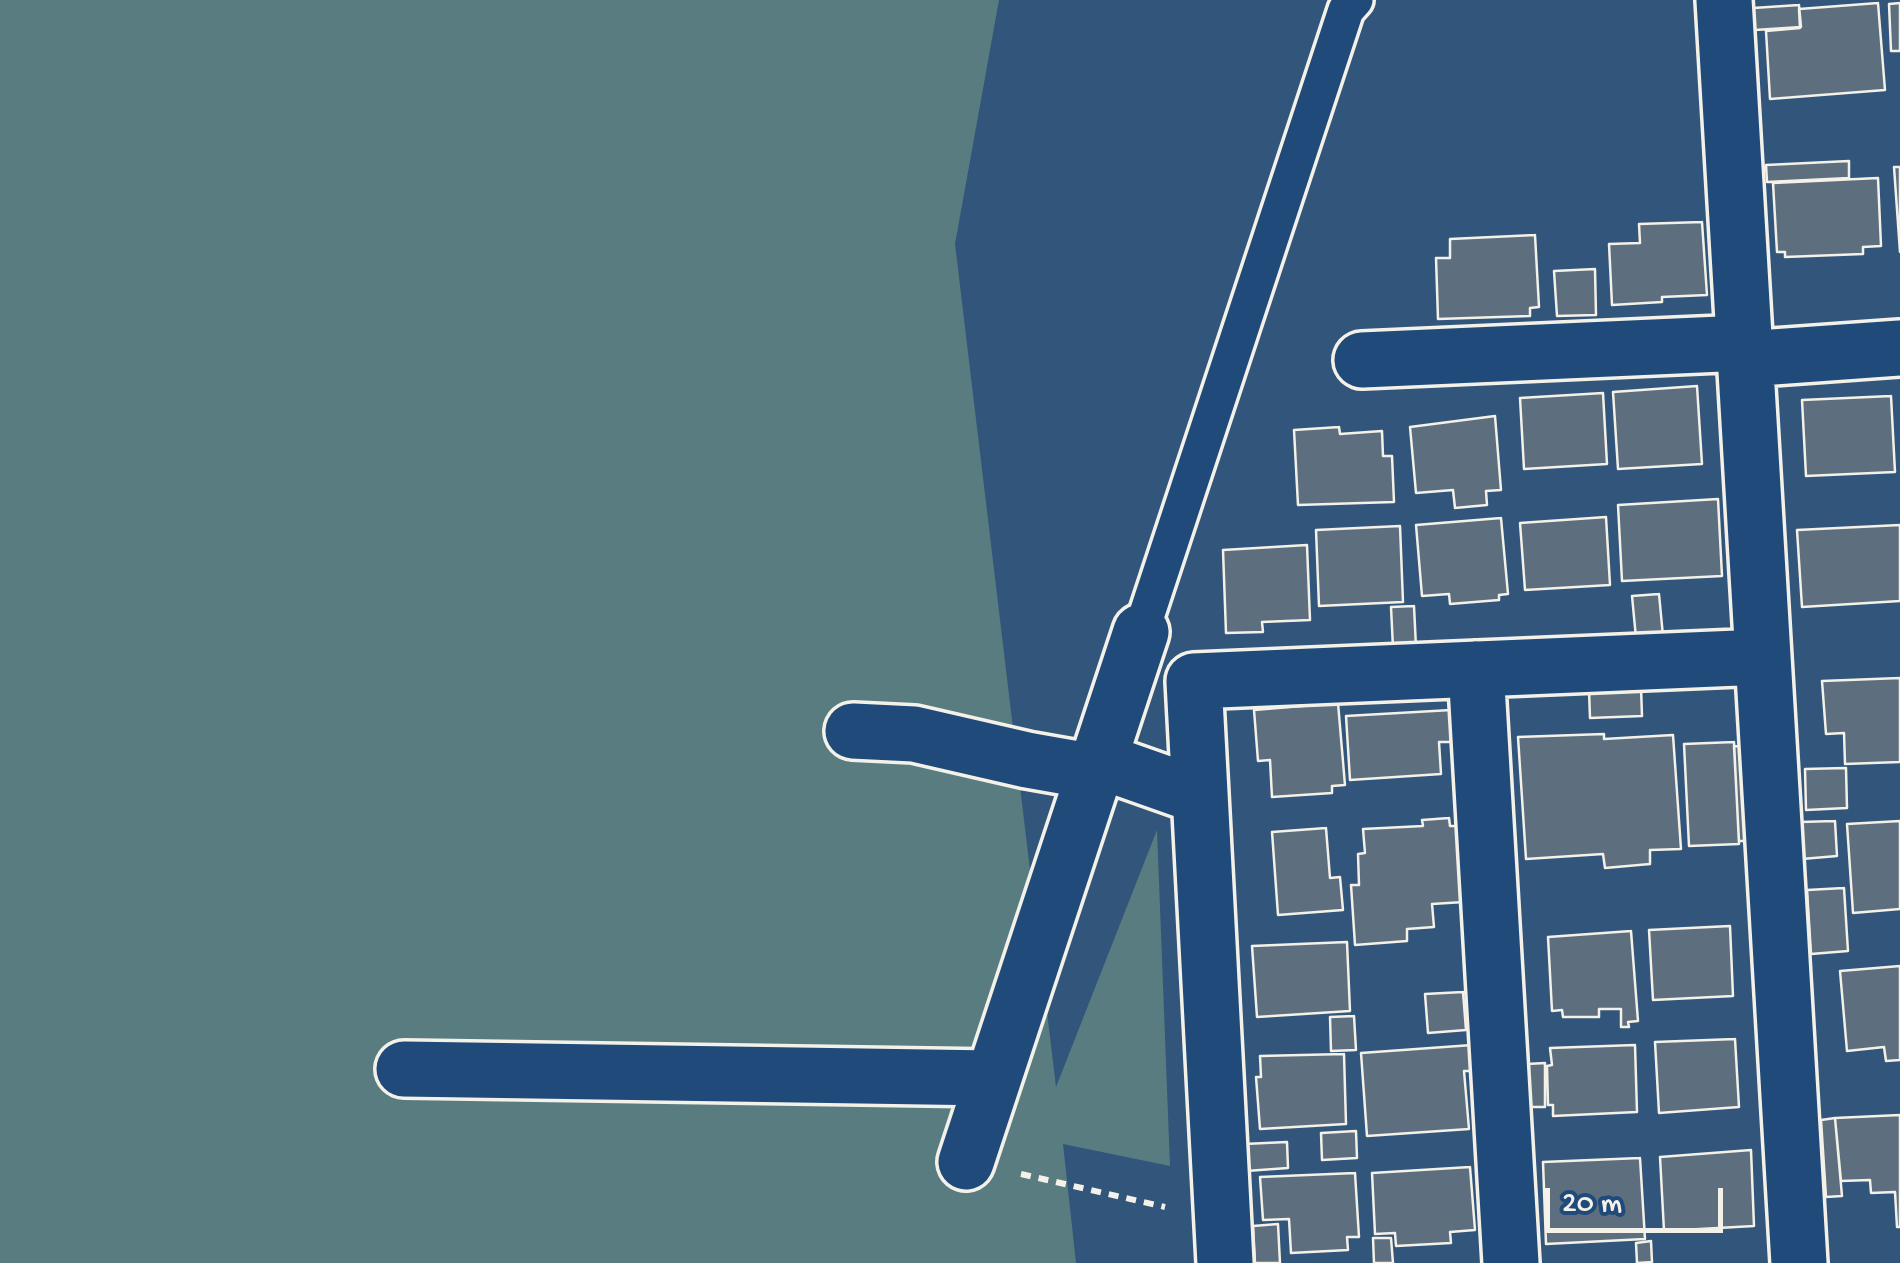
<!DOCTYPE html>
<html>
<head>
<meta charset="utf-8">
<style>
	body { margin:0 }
	#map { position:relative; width:1900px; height:1263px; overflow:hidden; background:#32557b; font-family:"Gochi Hand",sans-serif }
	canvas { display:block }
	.scale { position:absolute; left:1545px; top:1188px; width:178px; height:45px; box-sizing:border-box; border:5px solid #f4f1e8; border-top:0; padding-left:12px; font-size:30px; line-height:35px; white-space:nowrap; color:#f4f1e8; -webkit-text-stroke:8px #1f4a7a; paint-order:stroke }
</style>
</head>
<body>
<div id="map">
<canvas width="1900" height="1263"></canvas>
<div class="scale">20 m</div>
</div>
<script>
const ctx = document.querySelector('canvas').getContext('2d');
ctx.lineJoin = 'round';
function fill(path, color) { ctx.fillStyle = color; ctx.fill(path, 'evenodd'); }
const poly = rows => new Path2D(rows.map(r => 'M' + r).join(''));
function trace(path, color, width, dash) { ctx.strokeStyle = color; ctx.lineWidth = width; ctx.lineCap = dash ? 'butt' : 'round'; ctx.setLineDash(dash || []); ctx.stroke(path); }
const green = poly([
	[0,0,999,0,955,244,1056,1087,1157,830,1170,1166,1063,1144,1076,1263,0,1263]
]);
const building = poly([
	[1878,3,1885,90,1770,99,1766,31,1800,28,1799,9,1878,3],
	[1900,3,1900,51,1891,51,1889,4,1900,3],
	[1799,5,1801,27,1755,30,1753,8,1799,5],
	[1849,161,1849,178,1767,182,1766,165,1849,161],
	[1894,167,1900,167,1900,252,1894,167],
	[1878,178,1881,246,1863,247,1863,254,1785,257,1785,252,1777,252,1773,183,1878,178],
	[1702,222,1707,295,1662,297,1662,302,1612,305,1609,244,1640,243,1639,224,1702,222],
	[1535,235,1539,307,1530,308,1530,316,1438,319,1436,258,1450,258,1450,239,1535,235],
	[1595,269,1596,315,1557,316,1554,271,1595,269],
	[1697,386,1702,464,1618,469,1613,392,1697,386],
	[1603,393,1607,464,1524,469,1520,398,1603,393],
	[1891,396,1895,472,1806,476,1802,400,1891,396],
	[1495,416,1501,490,1486,491,1487,505,1455,508,1453,490,1416,493,1410,427,1495,416],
	[1339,427,1340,434,1382,431,1383,456,1392,456,1394,502,1298,505,1294,430,1339,427],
	[1718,499,1722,576,1622,581,1618,505,1718,499],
	[1606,517,1610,585,1525,590,1520,523,1606,517],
	[1501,518,1508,594,1499,595,1499,600,1450,604,1449,594,1422,596,1416,525,1501,518],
	[1900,525,1900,601,1802,607,1797,530,1900,525],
	[1400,526,1403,602,1319,606,1316,530,1400,526],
	[1307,545,1310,620,1262,622,1263,632,1226,633,1223,550,1307,545],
	[1659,594,1663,636,1636,638,1632,596,1659,594],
	[1414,606,1416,647,1393,648,1391,607,1414,606],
	[1900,678,1900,762,1845,764,1844,733,1826,734,1822,681,1900,678],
	[1641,687,1642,716,1590,718,1589,690,1641,687],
	[1338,703,1345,785,1332,786,1332,793,1272,797,1270,760,1258,761,1254,710,1338,703],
	[1451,710,1453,742,1439,742,1441,774,1350,780,1346,716,1451,710],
	[1604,734,1604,739,1673,735,1681,849,1650,850,1650,864,1605,868,1603,854,1526,859,1518,737,1604,734],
	[1734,742,1739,844,1689,846,1684,744,1734,742],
	[1734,746,1743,747,1747,841,1739,841,1734,746],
	[1846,768,1847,808,1806,810,1805,769,1846,768],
	[1449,818,1450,826,1458,826,1464,902,1432,904,1434,927,1407,929,1407,941,1355,945,1351,885,1359,885,1358,854,1365,853,1363,829,1423,826,1422,820,1449,818],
	[1835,821,1837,856,1802,859,1800,822,1835,821],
	[1900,821,1900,909,1853,913,1847,824,1900,821],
	[1326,828,1330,878,1340,877,1343,910,1278,915,1272,832,1326,828],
	[1844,888,1848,951,1811,954,1807,890,1844,888],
	[1730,926,1733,996,1653,1000,1649,930,1730,926],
	[1631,931,1638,1021,1628,1022,1629,1027,1621,1027,1621,1009,1599,1009,1599,1017,1563,1017,1562,1010,1552,1011,1548,937,1631,931],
	[1347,942,1350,1011,1257,1017,1252,946,1347,942],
	[1900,966,1900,1060,1886,1061,1884,1047,1847,1051,1840,971,1900,966],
	[1463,992,1466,1030,1428,1033,1425,994,1463,992],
	[1354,1016,1356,1050,1331,1051,1330,1017,1354,1016],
	[1735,1039,1739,1107,1659,1113,1655,1042,1735,1039],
	[1472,1045,1474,1071,1464,1071,1469,1129,1367,1136,1361,1053,1472,1045],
	[1635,1045,1637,1112,1553,1116,1553,1105,1548,1105,1547,1066,1552,1065,1550,1048,1635,1045],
	[1344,1054,1346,1124,1260,1129,1256,1077,1261,1077,1260,1056,1344,1054],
	[1545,1063,1545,1107,1528,1107,1527,1064,1545,1063],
	[1900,1115,1900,1227,1897,1227,1895,1192,1871,1193,1870,1180,1841,1181,1835,1118,1900,1115],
	[1835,1118,1842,1196,1826,1197,1821,1120,1835,1118],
	[1356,1131,1357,1158,1322,1160,1321,1133,1356,1131],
	[1287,1142,1288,1168,1246,1171,1244,1144,1287,1142],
	[1751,1150,1754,1226,1664,1231,1660,1157,1751,1150],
	[1640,1158,1645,1239,1546,1244,1543,1162,1640,1158],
	[1470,1167,1475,1230,1450,1232,1451,1243,1396,1246,1395,1233,1375,1234,1372,1173,1470,1167],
	[1355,1173,1359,1237,1347,1237,1348,1250,1291,1253,1289,1219,1263,1220,1260,1177,1355,1173],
	[1278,1224,1280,1263,1255,1263,1253,1226,1278,1224],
	[1373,1238,1391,1238,1393,1263,1374,1263,1373,1238],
	[1651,1241,1652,1262,1637,1263,1636,1243,1651,1241]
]);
const path = poly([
	[1021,1174,1165,1207]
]);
const lane = poly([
	[1141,632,1346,10,1355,0]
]);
const street = poly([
	[1724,0,1799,1263],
	[1745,359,1900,348],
	[1362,360,1744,343],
	[1476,669,1511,1263],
	[853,731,914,734,1027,760,1095,772],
	[1098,760,1200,796],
	[404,1069,993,1078],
	[966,1162,1141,632],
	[1225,1263,1194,681,1762,657]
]);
fill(green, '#597c81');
fill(building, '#5d6f7e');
trace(building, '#f4f1e8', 2.5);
trace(lane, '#f4f1e8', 42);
trace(street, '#f4f1e8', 62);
trace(path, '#f4f1e8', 6, [10, 8]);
trace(lane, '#1f4a7a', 35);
trace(street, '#1f4a7a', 55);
</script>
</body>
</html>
